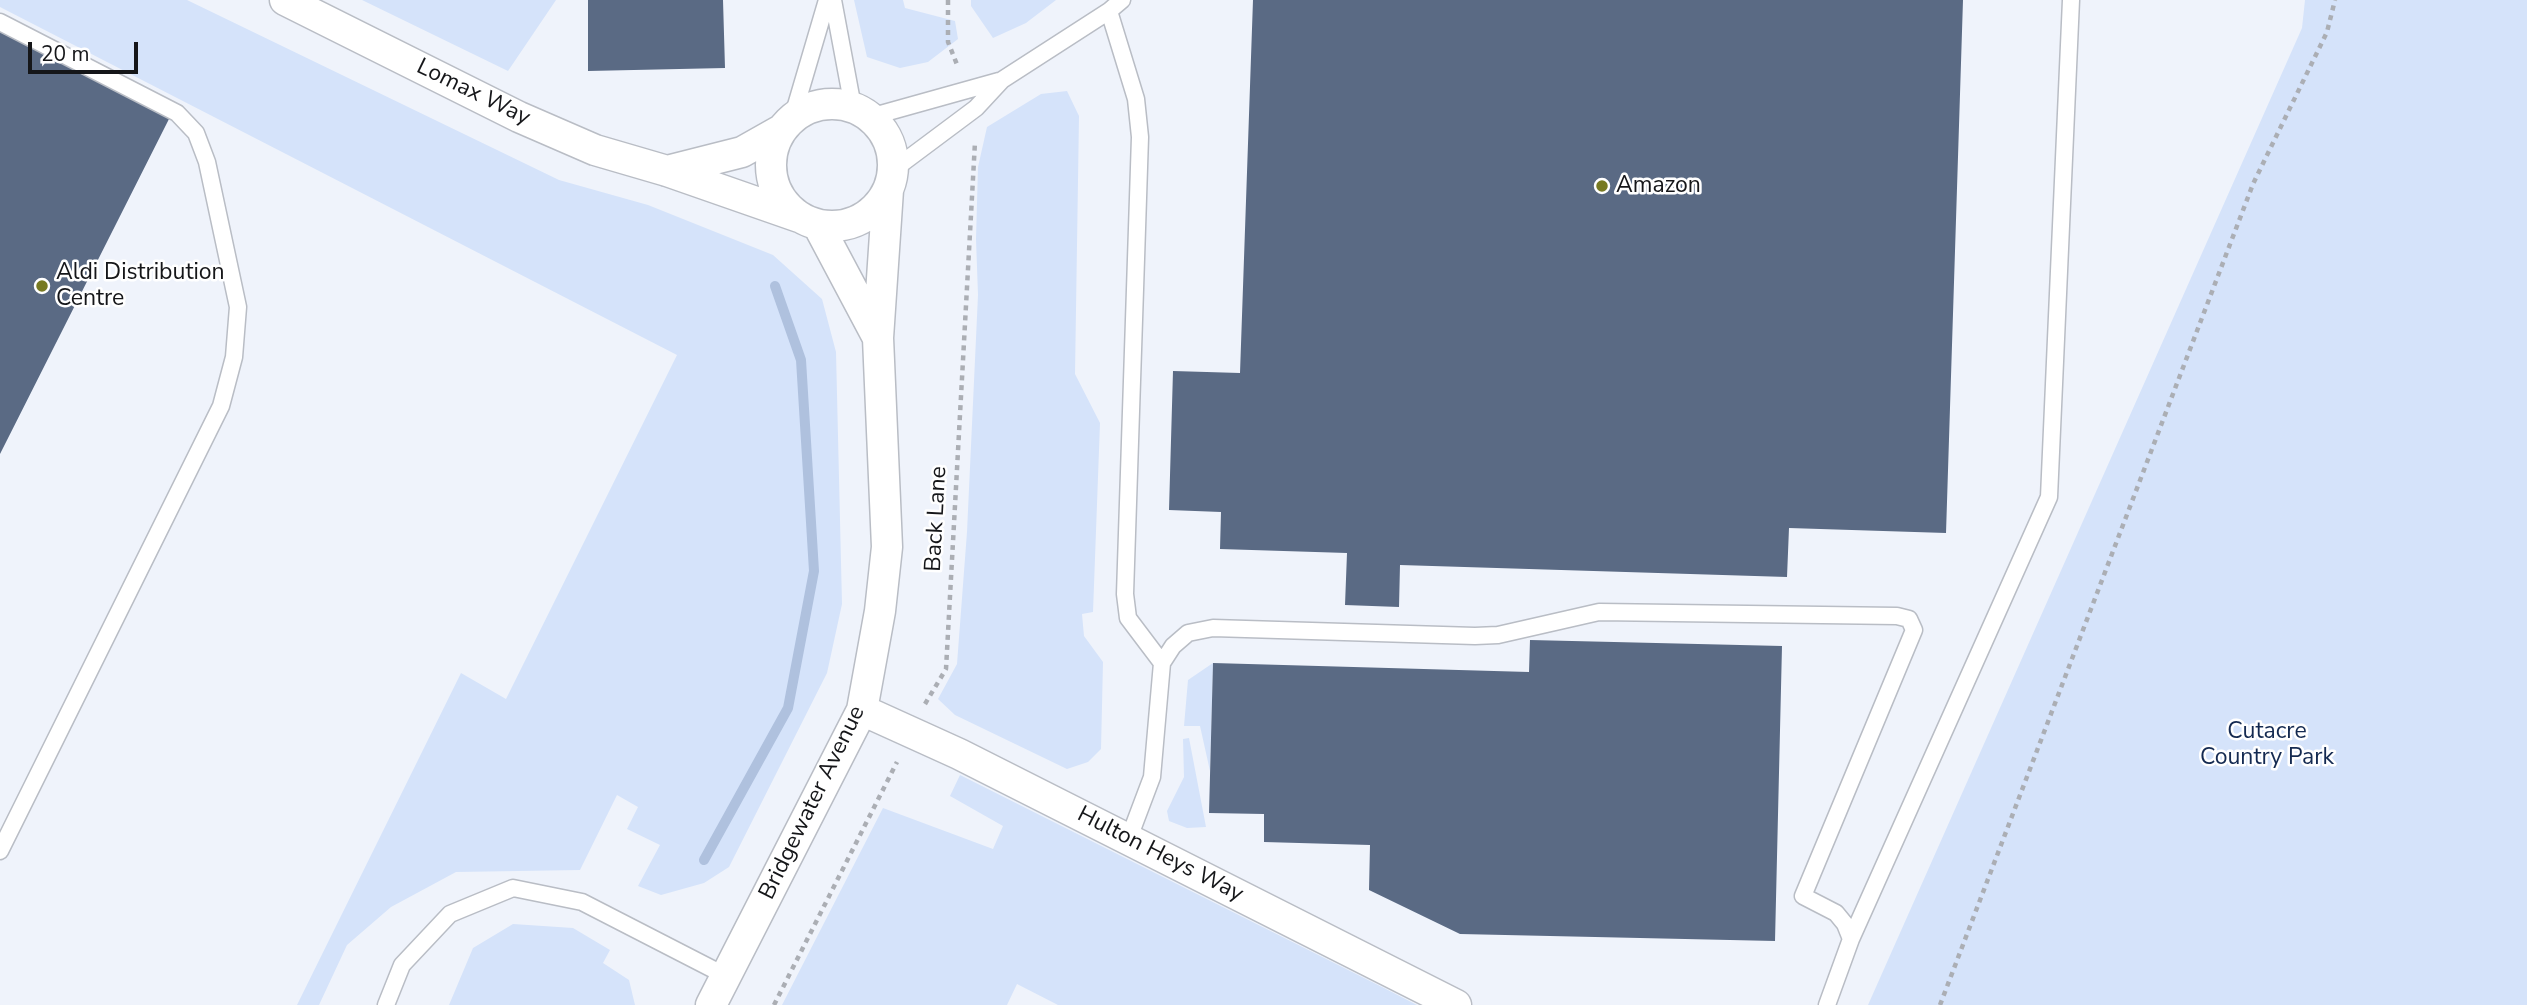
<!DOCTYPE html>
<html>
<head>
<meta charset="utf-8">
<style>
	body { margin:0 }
	#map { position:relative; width:2527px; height:1005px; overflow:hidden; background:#eff3fb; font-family:"Nunito Sans",sans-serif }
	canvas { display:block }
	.scale { position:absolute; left:28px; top:42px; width:110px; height:32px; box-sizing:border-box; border:4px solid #151619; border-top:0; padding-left:9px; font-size:21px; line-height:24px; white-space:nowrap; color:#151619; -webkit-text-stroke:5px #fff; paint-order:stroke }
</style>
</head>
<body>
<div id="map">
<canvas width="2527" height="1005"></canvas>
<div class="scale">20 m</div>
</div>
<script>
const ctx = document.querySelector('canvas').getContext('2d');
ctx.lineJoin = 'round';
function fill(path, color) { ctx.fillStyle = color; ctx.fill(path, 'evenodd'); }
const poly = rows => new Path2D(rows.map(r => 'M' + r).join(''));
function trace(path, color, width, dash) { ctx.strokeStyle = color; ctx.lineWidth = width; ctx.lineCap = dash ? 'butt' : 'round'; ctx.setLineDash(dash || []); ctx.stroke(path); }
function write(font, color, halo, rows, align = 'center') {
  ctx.font = font + ' "Nunito Sans",sans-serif'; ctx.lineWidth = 5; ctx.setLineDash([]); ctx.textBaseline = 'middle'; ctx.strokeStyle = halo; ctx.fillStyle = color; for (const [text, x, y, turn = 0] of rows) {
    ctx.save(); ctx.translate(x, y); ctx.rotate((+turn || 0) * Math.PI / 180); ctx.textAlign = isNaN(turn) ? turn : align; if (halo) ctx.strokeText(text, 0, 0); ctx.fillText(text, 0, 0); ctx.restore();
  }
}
const green = poly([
	[0,0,187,0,559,180,648,205,773,255,822,299,836,352,842,604,827,673,729,867,704,883,661,895,638,886,660,845,627,829,638,807,617,795,580,870,456,872,391,907,347,945,319,1005,297,1005,461,673,506,699,677,355,0,7],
	[362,0,556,0,508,71],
	[854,0,903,0,905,8,955,21,958,39,928,62,900,68,867,57],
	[971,0,1056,0,1026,23,993,38,971,6],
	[2305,0,2527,0,2527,1005,1868,1005,2302,28],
	[1067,91,1079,116,1075,374,1100,423,1093,612,1082,614,1084,636,1103,662,1101,749,1088,762,1067,769,955,715,938,699,957,664,967,532,978,295,976,239,978,167,987,127,1041,94],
	[1213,663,1210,771,1200,726,1184,726,1188,680],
	[1189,738,1206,827,1187,828,1169,821,1167,811,1184,777,1183,739],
	[960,775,1384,988,1417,1005,1058,1005,1017,984,1007,1005,782,1005,883,808,993,849,1003,826,950,796],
	[513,924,573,928,610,950,603,963,629,980,635,1005,449,1005,473,948]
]);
const stream = poly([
	[704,860,788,708,814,571,801,360,775,286]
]);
const building = poly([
	[588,0,723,0,725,68,588,71],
	[1253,0,1963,0,1946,533,1789,528,1787,577,1400,565,1399,607,1345,605,1347,553,1220,549,1221,512,1169,510,1173,371,1240,373],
	[0,31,170,117,0,454],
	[1530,640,1782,646,1775,941,1460,934,1369,890,1370,845,1264,842,1264,814,1209,813,1213,663,1529,672]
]);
const path = poly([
	[948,0,948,42,958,67],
	[925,704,946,669,975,142],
	[774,1005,897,762],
	[1940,1005,2253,184,2327,32,2335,0]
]);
const service = poly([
	[833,0,853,107],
	[1109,11,1136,99,1140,137,1125,594,1128,618,1162,663],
	[0,22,177,113,196,133,207,162,238,307,234,357,221,406,0,851],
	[870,117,999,81],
	[792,119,827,0],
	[893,170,976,108,1002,80,1109,11,1122,0],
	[1129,838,1152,777,1162,663,1173,646,1188,633,1213,628,1475,636,1498,635,1599,612,1897,616,1909,619,1914,630,1803,896,1836,913,1845,924,1851,939],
	[386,1005,402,965,450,914,513,888,582,902,726,976],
	[1827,1005,1851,939,2049,497,2071,0]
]);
const minor = poly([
	[285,0,519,117,595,150,667,171,799,217],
	'771 165a61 61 0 1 1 122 0a61 61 0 1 1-122 0Z',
	[667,171,742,152,781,130],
	[818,225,878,338],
	[862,710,959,754,1456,1005],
	[711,1005,862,710,880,611,887,547,878,338,888,190]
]);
const markers = [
	[1602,186,7,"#777a22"],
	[42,286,7,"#777a22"]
];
const streetNames = [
	["Lomax Way",473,93,26],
	["Back Lane",937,519,-87],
	["Bridgewater Avenue",813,803,-64],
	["Hulton Heys Way",1160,855,27]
];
const poiNames = [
	["Amazon",1616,186],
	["Aldi Distribution",56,273],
	["Centre",56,299]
];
const parkNames = [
	["Cutacre",2267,732],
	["Country Park",2267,758]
];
fill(green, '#d5e3fa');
trace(stream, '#afc1de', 10);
fill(building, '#5a6a84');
trace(service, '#b9bdc5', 19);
trace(minor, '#b9bdc5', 33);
trace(path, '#abaeb4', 4.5, [5, 5]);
trace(service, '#fff', 16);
trace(minor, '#fff', 30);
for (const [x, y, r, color] of markers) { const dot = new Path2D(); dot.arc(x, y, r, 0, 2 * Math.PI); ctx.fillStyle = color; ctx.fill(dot); trace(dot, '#fff', 2.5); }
write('23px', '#151619', '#fff', streetNames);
write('23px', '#151619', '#fff', poiNames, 'left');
write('23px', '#142a51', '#fff', parkNames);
</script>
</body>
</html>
